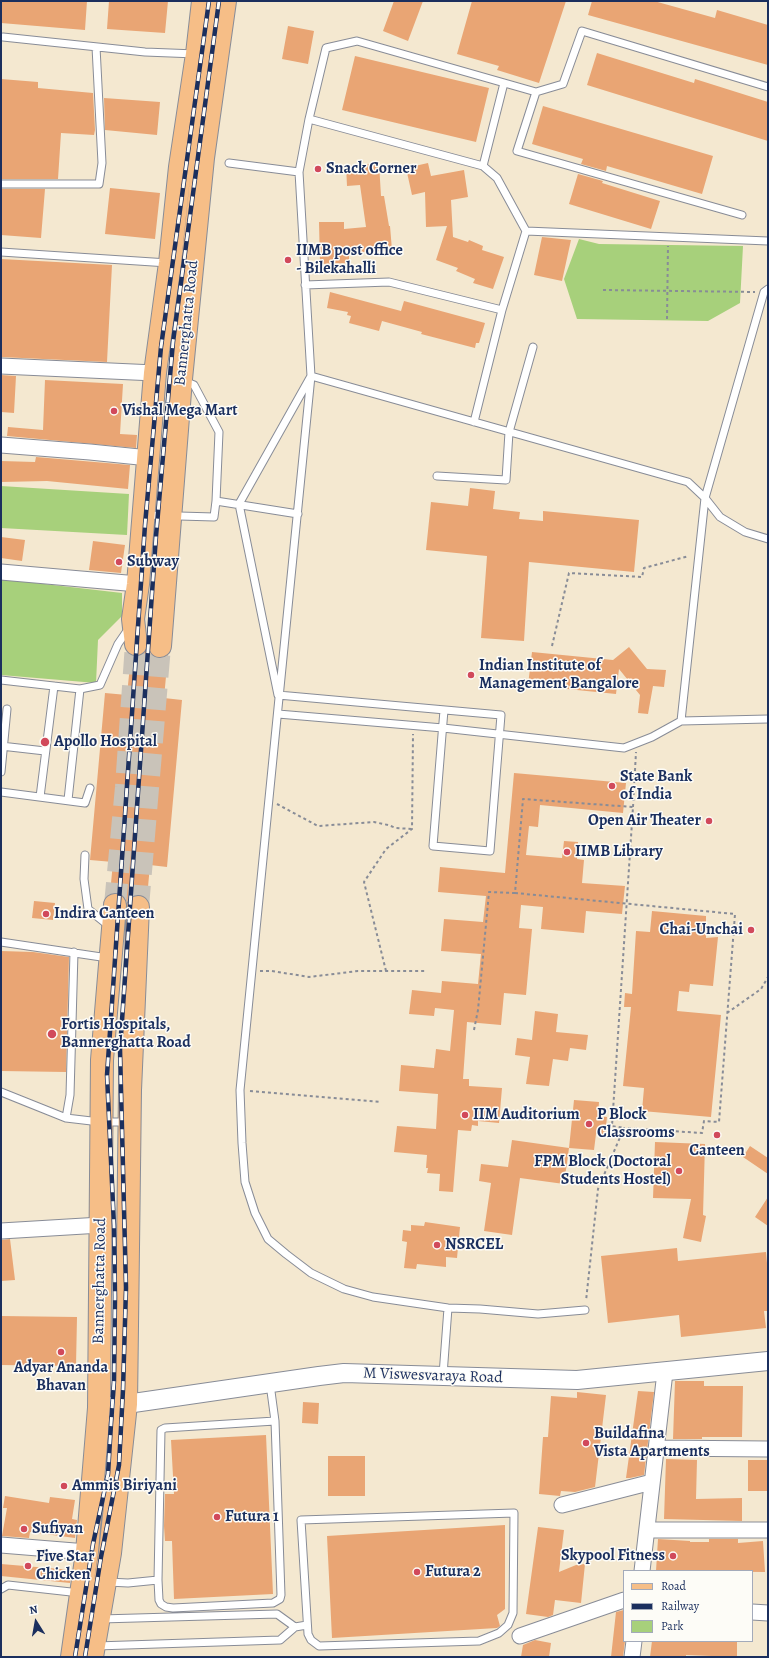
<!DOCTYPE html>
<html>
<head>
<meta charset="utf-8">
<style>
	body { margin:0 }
	#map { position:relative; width:769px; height:1658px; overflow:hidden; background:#f4e8d0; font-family:Alegreya,serif }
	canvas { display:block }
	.frame { position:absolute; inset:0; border:2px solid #1b2f5e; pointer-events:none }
	.legend { position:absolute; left:623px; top:1570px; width:130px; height:72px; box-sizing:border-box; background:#fdfcf7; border:1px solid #a3aaba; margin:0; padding:5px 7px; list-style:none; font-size:12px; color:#1b2f5e }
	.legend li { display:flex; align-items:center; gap:8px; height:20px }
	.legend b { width:20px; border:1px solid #a3aaba }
	.north { position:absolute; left:16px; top:1602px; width:40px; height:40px; -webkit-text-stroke:3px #fdfcf7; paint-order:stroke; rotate:349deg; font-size:11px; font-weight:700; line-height:16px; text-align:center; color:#1b2f5e }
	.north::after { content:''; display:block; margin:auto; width:14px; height:18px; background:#1b2f5e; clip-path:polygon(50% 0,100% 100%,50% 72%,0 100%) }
</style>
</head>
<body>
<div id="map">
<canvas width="769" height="1658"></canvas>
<div class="frame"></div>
<ul class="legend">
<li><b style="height:5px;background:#f6be87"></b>Road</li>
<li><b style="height:5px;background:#1b2f5e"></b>Railway</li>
<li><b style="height:11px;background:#a7d07b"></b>Park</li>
</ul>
<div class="north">N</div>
</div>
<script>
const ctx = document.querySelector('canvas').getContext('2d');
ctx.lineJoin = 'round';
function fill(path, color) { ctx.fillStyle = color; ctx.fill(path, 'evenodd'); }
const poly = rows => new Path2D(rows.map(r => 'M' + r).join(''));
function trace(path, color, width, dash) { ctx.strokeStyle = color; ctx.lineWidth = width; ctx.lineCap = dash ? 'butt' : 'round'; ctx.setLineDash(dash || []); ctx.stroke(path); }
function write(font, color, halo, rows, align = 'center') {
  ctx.font = font + ' Alegreya,serif'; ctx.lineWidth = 3; ctx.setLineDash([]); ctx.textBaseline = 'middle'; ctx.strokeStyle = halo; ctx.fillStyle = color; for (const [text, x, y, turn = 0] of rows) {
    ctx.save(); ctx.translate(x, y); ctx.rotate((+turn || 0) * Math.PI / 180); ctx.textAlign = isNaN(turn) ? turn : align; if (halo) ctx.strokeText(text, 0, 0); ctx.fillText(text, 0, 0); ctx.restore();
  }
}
const green = poly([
	[579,239,599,244,743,246,740,303,708,321,577,319,564,279],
	[1,486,129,494,127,535,1,528],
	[1,579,122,593,122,616,98,640,96,683,1,675]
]);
const building = poly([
	[1,1,87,1,85,30,1,23],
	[109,1,168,1,165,33,107,29],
	[394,1,423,1,408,41,383,31],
	[472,1,566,1,539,83,497,70,499,66,457,54],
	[592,1,654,1,715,18,717,10,768,25,768,65,588,15],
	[288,26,314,31,308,64,282,59],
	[597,53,694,83,695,79,768,102,768,141,587,85],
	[355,56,489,88,476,142,342,110],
	[1,79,38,82,38,88,93,93,95,130,94,135,61,133,58,179,1,179],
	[104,98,160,102,157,135,105,130],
	[543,106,713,156,702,194,607,166,606,171,581,164,583,159,532,144],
	[379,163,381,196,384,196,389,226,390,226,392,250,349,253,349,263,320,264,319,222,344,222,344,229,366,227,360,185,347,186,346,166],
	[428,163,431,176,464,170,468,197,451,200,453,237,468,242,469,240,483,246,482,250,504,257,493,289,473,283,475,279,456,271,458,268,436,260,447,226,426,227,425,192,412,195,406,168],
	[578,174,603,181,602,183,660,201,651,229,569,204],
	[110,188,160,193,155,239,105,234],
	[1,189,45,189,41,238,1,235],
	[542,237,571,240,562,281,534,275],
	[1,259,112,265,107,362,1,357],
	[330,292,401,311,404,301,485,323,479,343,476,343,475,348,421,334,422,332,382,321,379,331,349,323,351,316,347,315,348,312,327,308],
	[1,375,16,376,14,413,1,412],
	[45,380,123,384,120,434,137,435,136,448,7,436,8,427,43,430],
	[36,457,130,465,128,489,47,481,1,482,1,461,35,462],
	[470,488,495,491,493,509,520,512,519,519,543,521,543,511,639,520,634,572,529,562,524,641,481,638,487,556,426,550,431,502,468,506],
	[1,537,25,540,22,561,1,558],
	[93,541,125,545,121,573,89,570],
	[148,647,149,652,153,656,159,658,168,655,164,698,182,700,167,867,150,865,147,898,138,895,132,896,127,902,122,895,116,893,110,894,113,862,90,860,105,693,127,695,131,655,137,656,143,654],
	[629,647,647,669,666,670,664,687,653,686,648,714,638,713,640,695,619,669,616,694,528,685,532,652,613,660],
	[514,773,626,783,623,813,540,805,538,827,529,826,526,855,562,858,564,841,578,842,577,859,584,860,582,883,625,886,622,914,586,911,584,933,541,929,543,907,521,905,519,928,532,929,526,995,504,993,501,1025,467,1022,463,1079,469,1079,469,1086,502,1088,499,1123,478,1121,478,1126,472,1125,471,1131,458,1130,453,1192,439,1191,440,1174,427,1173,428,1168,426,1168,427,1155,394,1152,397,1126,436,1129,438,1094,399,1091,401,1065,434,1068,436,1049,450,1051,454,1010,435,1008,434,1016,409,1014,412,990,441,993,442,981,478,984,481,954,441,951,444,919,483,922,486,896,438,892,440,867,505,873],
	[34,901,55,903,53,920,32,918],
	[652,911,706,916,706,938,718,937,713,986,690,984,689,992,679,991,677,1011,721,1015,711,1117,642,1111,644,1088,623,1086,631,1007,624,1007,625,993,632,994,636,931,650,932],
	[1,951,33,952,69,957,66,1072,1,1071],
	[535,1011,558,1014,556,1032,588,1035,586,1050,570,1048,568,1061,553,1059,549,1086,526,1084,530,1057,515,1055,517,1038,532,1040],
	[574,1100,599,1102,598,1116,607,1117,605,1136,596,1134,594,1150,569,1148],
	[512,1140,569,1148,564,1184,520,1178,512,1235,484,1231,491,1183,479,1181,481,1164,508,1167],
	[655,1142,705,1144,703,1215,706,1216,701,1242,683,1238,691,1199,653,1198],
	[750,1146,768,1158,768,1174,743,1157],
	[768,1197,768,1226,755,1217],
	[425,1222,460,1227,457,1258,446,1257,446,1267,417,1264,416,1269,404,1268,407,1242,402,1241,403,1230,411,1231,411,1225,424,1226],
	[10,1239,15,1280,1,1281,1,1240],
	[677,1248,678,1261,766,1252,768,1274,768,1311,764,1311,766,1328,681,1337,679,1315,608,1323,601,1256],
	[1,1316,77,1317,76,1366,1,1365],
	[675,1381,704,1381,704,1386,743,1386,742,1437,702,1437,702,1439,673,1439],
	[638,1391,654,1392,644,1475,630,1478,626,1478],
	[577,1392,606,1395,595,1487,575,1492,561,1491,560,1496,539,1494,543,1437,548,1437,551,1396,577,1398],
	[303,1402,319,1403,318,1424,302,1423],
	[266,1435,273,1594,174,1599,172,1541,165,1541,164,1526,165,1494,174,1494,171,1440],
	[328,1456,365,1456,365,1496,328,1496],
	[666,1459,697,1460,696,1499,742,1498,742,1521,664,1519],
	[748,1460,768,1460,768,1491,748,1491],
	[5,1496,49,1503,50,1497,75,1500,72,1519,77,1520,75,1538,30,1532,29,1538,2,1536,7,1508,3,1508],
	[505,1525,505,1609,497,1615,500,1626,497,1628,332,1638,327,1536],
	[538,1527,564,1530,559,1572,576,1565,585,1564,581,1603,555,1600,553,1615,548,1617,526,1614],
	[658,1539,690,1541,690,1542,709,1542,709,1539,738,1539,738,1543,763,1541,765,1572,656,1571],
	[1,1564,72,1570,70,1583,1,1576],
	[624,1610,625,1641,623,1657,611,1657,616,1612],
	[535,1640,551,1643,549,1657,521,1657,523,1645],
	[652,1641,737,1641,737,1657,686,1655,686,1657,650,1657]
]);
const primaryTunnel = poly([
	[115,905,126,787,136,644],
	[138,907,160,646]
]);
const path = poly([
	[603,290,755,292],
	[667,319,668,246],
	[552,646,569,573,642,577,644,568,689,556],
	[277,804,318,826,374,822,388,825,396,828,412,829],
	[633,807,636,752],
	[515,893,735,914,719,1122,704,1121,702,1133,624,1128,598,1189,586,1301],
	[260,971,272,971,309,977,358,971,425,971],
	[386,971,364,882,386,849,412,829,413,734],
	[727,1013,761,989,768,977],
	[474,1030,478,1010,489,892,515,893,523,799,633,807,612,1126,624,1128],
	[250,1091,381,1102]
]);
const service = poly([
	[3,37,145,52,196,54],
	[504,83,483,166,497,178,526,231],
	[536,92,517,151,742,215],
	[309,119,483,166],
	[229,163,299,172,311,376,240,1090,242,1143,245,1182,255,1213,268,1239,286,1254,311,1273,344,1289,373,1297,448,1308,480,1309,538,1314,585,1310],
	[299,172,309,119,326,48,357,41,536,92,563,84,582,31,768,87],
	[1,184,99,184,102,163,96,47],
	[1,252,168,263],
	[305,285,389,282,502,310,526,231,768,241],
	[184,381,194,385,219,432,216,501],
	[474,422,502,310],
	[437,476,506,480,509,432,533,347],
	[145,515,214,517,216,501,298,514],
	[1,680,80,689,100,685,118,644,129,628],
	[444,710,433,846,490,851,501,715,278,695,239,504,311,376,688,482,705,498,720,517,745,532,768,539],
	[278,714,443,728,624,748,652,737,681,721,705,498,764,292,768,289],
	[681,721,768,719],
	[1,746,45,751],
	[1,772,7,709],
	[1,792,85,803,90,788],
	[40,797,54,686],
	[68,800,80,689],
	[85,855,84,879,88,909,109,926],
	[1,942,108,958],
	[1,1092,66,1118,100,1122,128,1122],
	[66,1118,70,1095,74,952],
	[443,1375,448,1308],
	[270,1384,275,1421],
	[514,1513,513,1613,508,1625,499,1633,479,1641,319,1646,311,1640,308,1634,301,1520,514,1513],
	[108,1582,128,1583,158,1580,159,1600,161,1604,166,1607,173,1608,273,1603,280,1599,281,1595,275,1421,165,1428,161,1430,158,1580],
	[1,1589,8,1585,80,1593],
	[101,1619,277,1614,295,1627],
	[96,1646,280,1640,295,1627,307,1625]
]);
const minor = poly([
	[1,366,155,373],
	[1,445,90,452,149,458],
	[1,572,138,584],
	[1,1231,101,1225],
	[656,1448,768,1449],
	[562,1505,652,1482],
	[647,1530,768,1530],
	[1,1545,87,1552],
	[642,1571,665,1372],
	[752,1612,768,1613],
	[520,1636,624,1600],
	[632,1657,634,1641]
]);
const tertiary = poly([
	[99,1408,319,1376,344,1373,577,1380,768,1361]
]);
const primary = poly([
	[136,644,133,619,138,584,155,373,170,263,180,167,197,54,203,1],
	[160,646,181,379,203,158,225,1],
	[72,1657,87,1552,99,1408,102,1060,115,905],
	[92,1657,110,1553,126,1404,130,1090,138,907]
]);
const rail = poly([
	[75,1657,93,1544,108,1474,111,1424,114,1381,115,1297,114,1226,107,1075,145,525,161,347,209,1],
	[85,1657,101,1557,119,1465,123,1390,126,1288,120,1049,156,536,173,342,219,1]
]);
const markers = [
	[318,169,4,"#d1495b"],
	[288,260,4,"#d1495b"],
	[114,411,4,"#d1495b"],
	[119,562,4,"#d1495b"],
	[471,675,4,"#d1495b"],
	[45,742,5,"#d1495b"],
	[612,786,4,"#d1495b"],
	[709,821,4,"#d1495b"],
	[567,852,4,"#d1495b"],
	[46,914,4,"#d1495b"],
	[751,930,4,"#d1495b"],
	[52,1034,5,"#d1495b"],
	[465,1115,4,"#d1495b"],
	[589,1124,4,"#d1495b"],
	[717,1135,4,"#d1495b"],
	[679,1171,4,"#d1495b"],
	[437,1245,4,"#d1495b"],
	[61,1352,4,"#d1495b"],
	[586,1443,4,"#d1495b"],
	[64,1486,4,"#d1495b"],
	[217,1517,4,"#d1495b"],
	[24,1529,4,"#d1495b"],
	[673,1556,4,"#d1495b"],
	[28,1566,4,"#d1495b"],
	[417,1572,4,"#d1495b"]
];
const poiNames = [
	["Snack Corner",326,169],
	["IIMB post office",296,251],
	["- Bilekahalli",296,269],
	["Vishal Mega Mart",122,411],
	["Subway",127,562],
	["Indian Institute of",479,666],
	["Management Bangalore",479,684],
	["Apollo Hospital",54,742],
	["State Bank",620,777],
	["of India",620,795],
	["Open Air Theater",701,821,"right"],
	["IIMB Library",575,852],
	["Indira Canteen",54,914],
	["Chai-Unchai",743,930,"right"],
	["Fortis Hospitals,",61,1025],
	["Bannerghatta Road",61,1043],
	["IIM Auditorium",473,1115],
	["P Block",597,1115],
	["Classrooms",597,1133],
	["Canteen",717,1151,"center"],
	["FPM Block (Doctoral",671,1162,"right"],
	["Students Hostel)",671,1180,"right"],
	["NSRCEL",445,1245],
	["Adyar Ananda",61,1368,"center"],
	["Bhavan",61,1386,"center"],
	["Buildafina",594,1434],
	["Vista Apartments",594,1452],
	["Ammis Biriyani",72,1486],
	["Futura 1",225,1517],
	["Sufiyan",32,1529],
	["Skypool Fitness",665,1556,"right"],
	["Five Star",36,1557],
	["Chicken",36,1575],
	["Futura 2",425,1572]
];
const streetNames = [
	["Bannerghatta Road",187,323,-84],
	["Bannerghatta Road",100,1281,-89],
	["M Viswesvaraya Road",433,1376,2]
];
fill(green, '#a7d07b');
fill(building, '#e9a574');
trace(primaryTunnel, '#c9c3b9', 22, [22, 11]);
trace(service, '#888c97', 9);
trace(minor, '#888c97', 17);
trace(tertiary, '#888c97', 20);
trace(primary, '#888c97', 24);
trace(path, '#888c97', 2, [3, 3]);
trace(service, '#fff', 7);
trace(minor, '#fff', 15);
trace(tertiary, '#fff', 18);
trace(primary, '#f6be87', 22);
trace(rail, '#1b2f5e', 4.5);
trace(rail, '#fdfcf7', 3, [9]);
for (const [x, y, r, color] of markers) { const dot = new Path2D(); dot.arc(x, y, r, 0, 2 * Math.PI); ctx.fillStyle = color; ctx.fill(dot); trace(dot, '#fdfcf7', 1.5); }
write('bold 16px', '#1b2f5e', '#fdfcf7', poiNames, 'left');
write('16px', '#1b2f5e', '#fdfcf7', streetNames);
</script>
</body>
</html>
